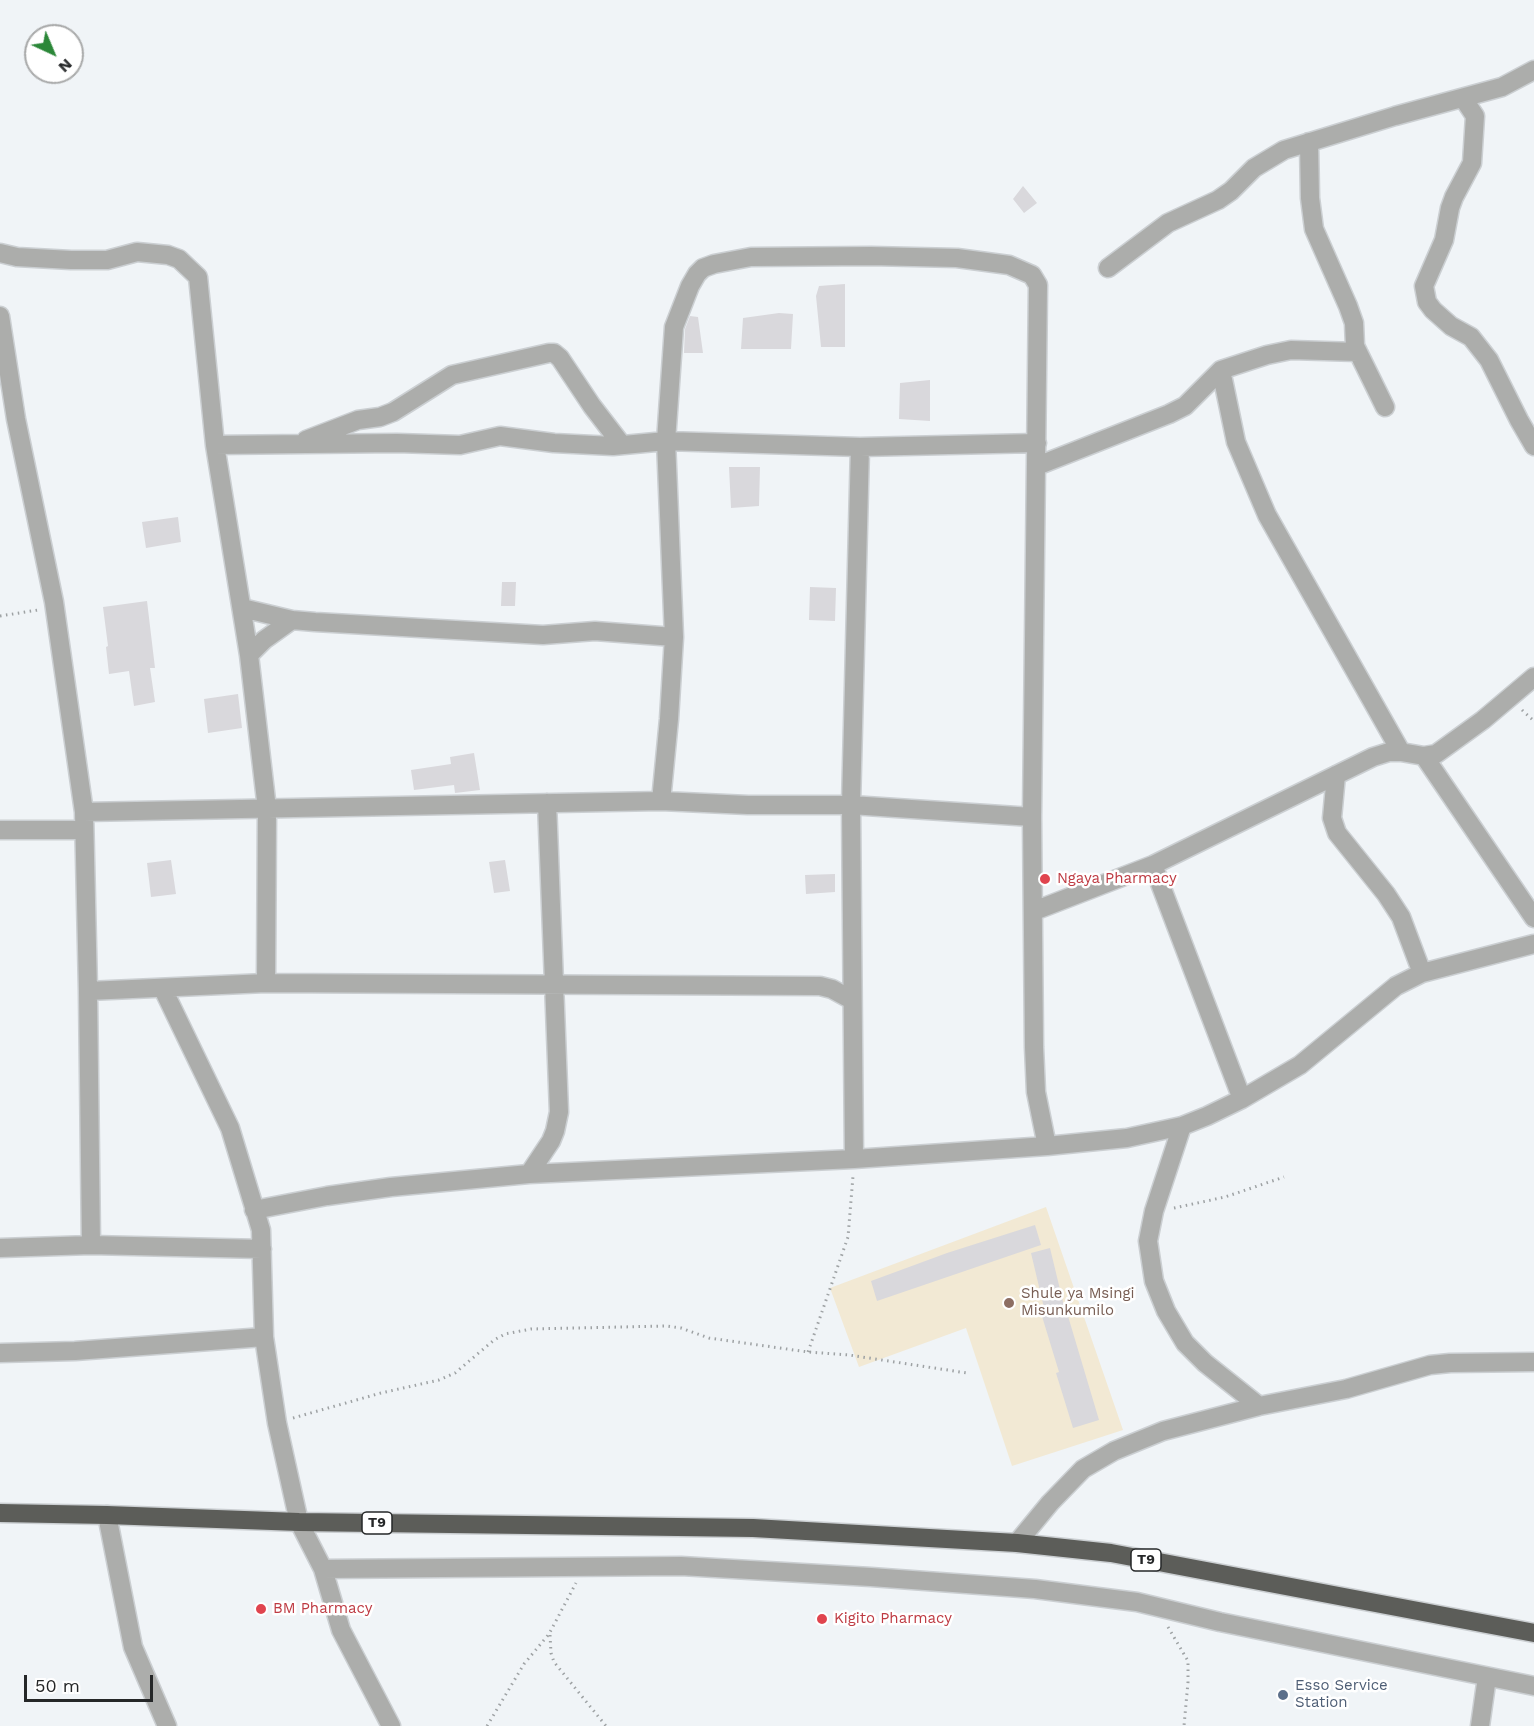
<!DOCTYPE html>
<html>
<head>
<meta charset="utf-8">
<style>
	body { margin:0 }
	#map { position:relative; width:1534px; height:1726px; overflow:hidden; background:#f0f4f7; font-family:"Work Sans",sans-serif }
	canvas { display:block }
	.north { position:absolute; left:24px; top:24px; width:60px; height:60px; box-sizing:border-box; background:#fff; border:2px solid #a8a9a9; border-radius:50%; rotate:136deg; font-size:16px; font-weight:700; line-height:24px; text-align:center; color:#252728 }
	.north::after { content:''; display:block; margin:auto; width:21px; height:27px; background:#2b8738; clip-path:polygon(50% 0,100% 100%,50% 72%,0 100%) }
	.scale { position:absolute; left:24px; top:1675px; width:129px; height:27px; box-sizing:border-box; border:3px solid #252728; border-top:0; padding-left:8px; font-size:18px; line-height:21px; white-space:nowrap; color:#252728; -webkit-text-stroke:4px #fff; paint-order:stroke }
</style>
</head>
<body>
<div id="map">
<canvas width="1534" height="1726"></canvas>
<div class="north">N</div>
<div class="scale">50 m</div>
</div>
<script>
const ctx = document.querySelector('canvas').getContext('2d');
ctx.lineJoin = 'round';
function fill(path, color) { ctx.fillStyle = color; ctx.fill(path, 'evenodd'); }
const poly = rows => new Path2D(rows.map(r => 'M' + r).join(''));
function trace(path, color, width, dash) { ctx.strokeStyle = color; ctx.lineWidth = width; ctx.lineCap = dash ? 'butt' : 'round'; ctx.setLineDash(dash || []); ctx.stroke(path); }
function write(font, color, halo, rows, align = 'center') {
  ctx.font = font + ' "Work Sans",sans-serif'; ctx.lineWidth = 5; ctx.setLineDash([]); ctx.textBaseline = 'middle'; ctx.strokeStyle = halo; ctx.fillStyle = color; for (const [text, x, y, turn = 0] of rows) {
    ctx.save(); ctx.translate(x, y); ctx.rotate((+turn || 0) * Math.PI / 180); ctx.textAlign = isNaN(turn) ? turn : align; if (halo) ctx.strokeText(text, 0, 0); ctx.fillText(text, 0, 0); ctx.restore();
  }
}
const education = poly([
	[1046,1207,1123,1430,1012,1466,966,1328,859,1367,830,1288]
]);
const building = poly([
	[1023,186,1037,203,1024,213,1013,199],
	[845,284,845,347,821,347,816,296,819,286],
	[779,313,793,314,791,349,741,349,743,318],
	[690,316,698,317,703,353,684,353,685,329],
	[930,380,930,421,899,419,900,383],
	[729,467,760,467,759,506,731,508],
	[178,517,181,542,146,548,142,522],
	[502,582,516,582,515,606,501,606],
	[810,587,836,588,835,621,809,620],
	[147,601,155,668,150,668,155,702,134,706,129,671,109,674,106,647,108,646,103,607],
	[238,694,242,728,208,733,204,699],
	[474,753,480,790,455,793,454,785,414,790,411,770,451,764,450,757],
	[171,860,176,894,151,897,147,863],
	[505,860,510,891,494,893,489,862],
	[835,874,835,892,806,894,805,875],
	[1035,1225,1041,1245,877,1301,871,1281,947,1253],
	[1050,1248,1064,1306,1065,1306,1099,1420,1073,1428,1056,1373,1059,1372,1041,1313,1045,1312,1031,1253]
]);
const path = poly([
	[0,616,38,610],
	[1522,710,1534,721],
	[1174,1208,1225,1197,1284,1177],
	[808,1352,848,1237,853,1176],
	[293,1418,381,1393,439,1380,455,1373,494,1340,505,1334,531,1329,666,1326,681,1328,709,1338,808,1352,849,1355,967,1373],
	[1168,1627,1188,1661,1188,1682,1184,1726],
	[550,1635,551,1653,554,1662,606,1726],
	[487,1726,524,1664,549,1634,576,1583]
]);
const minor = poly([
	[1463,98,1475,116,1472,163,1454,197,1450,208,1444,240,1424,286,1427,302,1433,310,1451,326,1471,337,1489,360,1519,420,1534,446],
	[1309,142,1310,198,1314,229,1348,306,1354,323,1355,346,1385,407],
	[0,253,17,257,71,260,107,260,137,252,168,255,179,259,198,277,215,445,249,655,267,809,266,983],
	[1108,268,1168,223,1218,200,1231,191,1254,168,1284,150,1395,116,1502,87,1534,70],
	[0,316,16,419,54,602,84,812,88,991,91,1245],
	[1221,370,1236,442,1267,515,1401,752],
	[306,440,358,420,380,417,393,412,452,375,549,353,554,353,560,358,592,406,622,445],
	[215,445,397,443,460,445,500,436,554,443,613,446,666,441,860,447,1037,443],
	[1037,466,1169,414,1185,406,1221,370,1267,355,1291,350,1358,352],
	[242,608,292,620,315,622,543,635,595,631,674,637],
	[249,655,264,640,292,620],
	[1424,756,1534,918],
	[1336,775,1332,818,1337,833,1386,894,1401,917,1422,973],
	[661,801,669,719,674,637,666,441,674,327,690,286,697,274,703,268,714,264,751,257,871,256,957,258,1009,265,1032,275,1038,285,1032,817,1034,1047,1036,1092,1047,1146],
	[84,812,661,801,748,805,851,805,1032,817],
	[0,830,84,830],
	[1153,865,1242,1099],
	[1034,911,1153,865,1373,757,1389,752,1401,752,1424,756,1436,754,1483,720,1534,677],
	[163,989,230,1128,261,1230,264,1337,277,1423,299,1522,323,1569,341,1630,391,1726],
	[88,991,266,983,820,986,832,989,852,1000],
	[1182,1126,1154,1211,1148,1241,1154,1281,1166,1311,1185,1343,1205,1363,1259,1406],
	[854,1159,851,805,860,447],
	[529,1174,551,1141,555,1131,559,1112,547,803],
	[254,1210,327,1196,391,1187,529,1174,854,1159,1047,1146,1127,1138,1182,1126,1207,1116,1242,1099,1300,1065,1396,986,1422,973,1534,944],
	[0,1248,91,1245,262,1249],
	[0,1353,75,1351,264,1337],
	[107,1515,133,1647,167,1726],
	[1017,1543,1050,1503,1083,1469,1114,1451,1163,1431,1259,1406,1346,1389,1430,1365,1450,1363,1534,1362],
	[323,1569,681,1566,871,1577,1035,1589,1137,1602,1220,1622,1534,1686],
	[1480,1726,1487,1677]
]);
const highway = poly([
	[0,1513,107,1515,299,1522,753,1528,1017,1543,1111,1553,1534,1633]
]);
const markers = [
	[1045,879,6,"#e0444e"],
	[1009,1303,6,"#8d6e63"],
	[261,1609,6,"#e0444e"],
	[822,1619,6,"#e0444e"],
	[1283,1695,6,"#5c6f8a"]
];
const shields = [
	[377,1523,30],
	[1146,1560,30]
];
const shieldNames = [
	["T9",377,1523],
	["T9",1146,1560]
];
const healthNames = [
	["Ngaya Pharmacy",1057,879],
	["BM Pharmacy",273,1609],
	["Kigito Pharmacy",834,1619]
];
const educationNames = [
	["Shule ya Msingi",1021,1294],
	["Misunkumilo",1021,1311]
];
const serviceNames = [
	["Esso Service",1295,1686],
	["Station",1295,1703]
];
fill(education, '#f2e9d4');
fill(building, '#d9d8dc');
trace(minor, '#cbcfd2', 21);
trace(highway, '#cbcfd2', 21);
trace(path, '#9ea2a4', 3, [1.5, 4.5]);
trace(minor, '#acadab', 18);
trace(highway, '#5c5d59', 18);
for (const [x, y, r, color] of markers) { const dot = new Path2D(); dot.arc(x, y, r, 0, 2 * Math.PI); ctx.fillStyle = color; ctx.fill(dot); trace(dot, '#fff', 2); }
for (const [x, y, w] of shields) { const box = new Path2D(); box.roundRect(x - w / 2, y - 11, w, 22, 4.5); ctx.fillStyle = '#fff'; ctx.fill(box); trace(box, '#252728', 1.5); }
write('bold 14px', '#252728', null, shieldNames);
write('15px', '#be3a42', '#fff', healthNames, 'left');
write('15px', '#785e54', '#fff', educationNames, 'left');
write('15px', '#4e5e75', '#fff', serviceNames, 'left');
</script>
</body>
</html>
